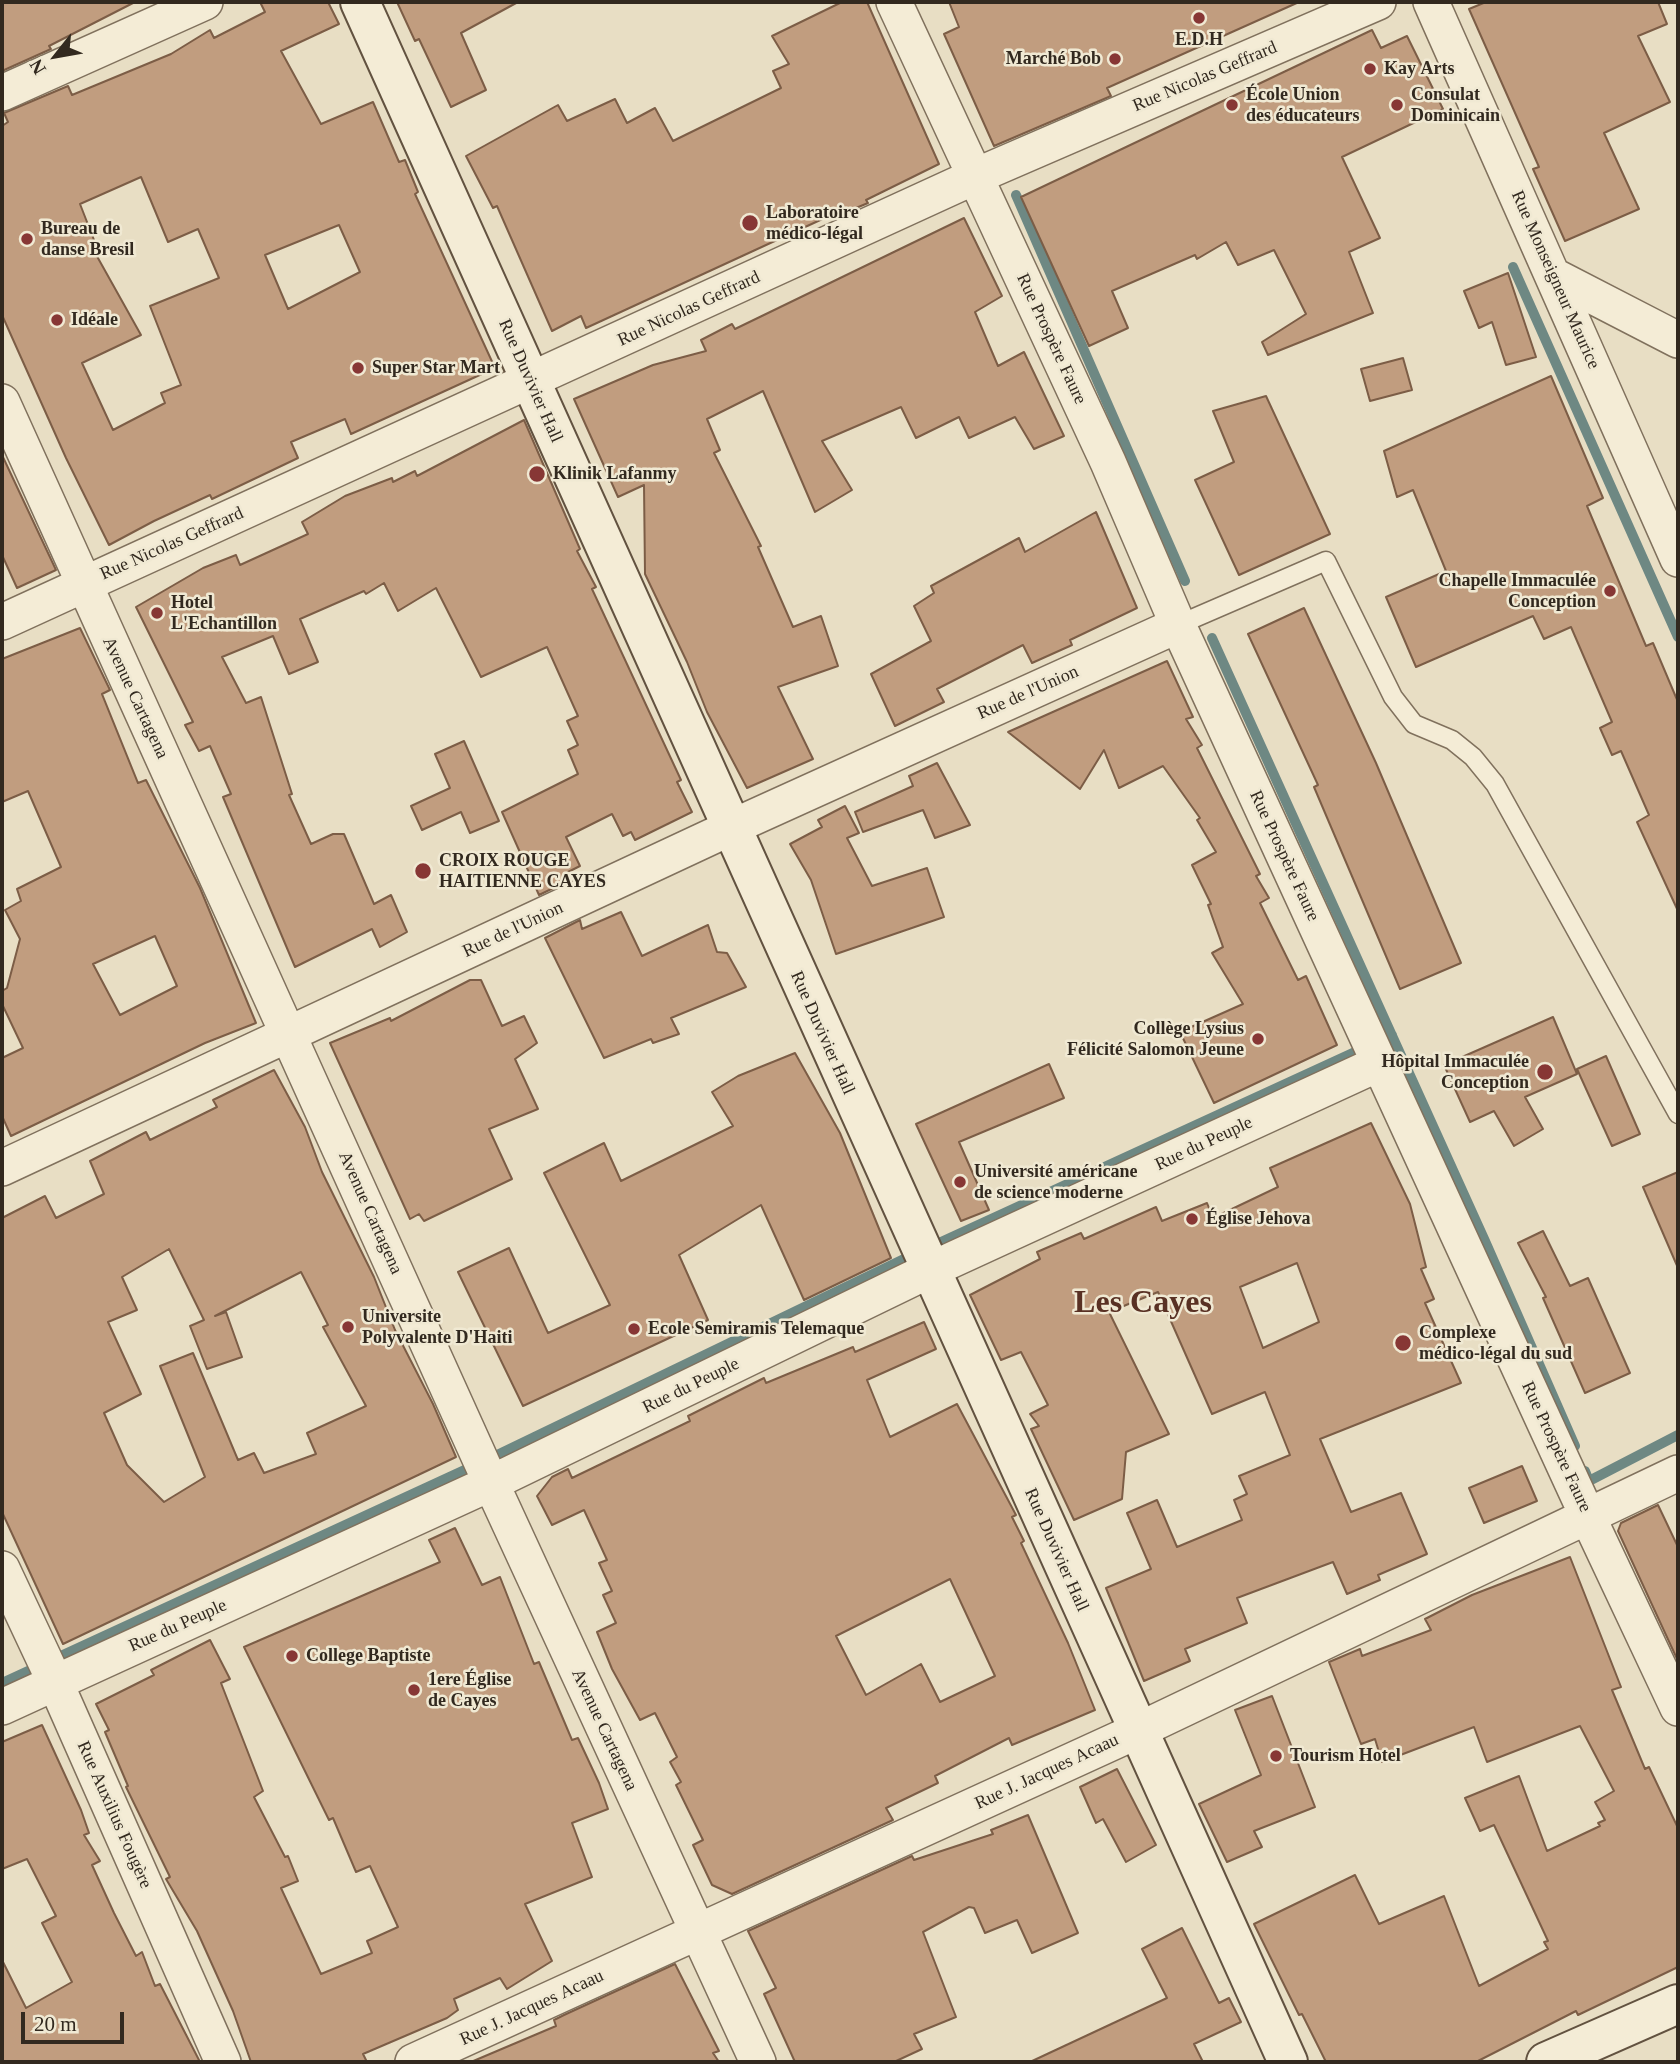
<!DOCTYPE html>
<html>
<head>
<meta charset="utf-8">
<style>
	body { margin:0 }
	#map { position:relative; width:1680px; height:2064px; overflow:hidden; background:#e8dec4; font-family:"Times New Roman",serif }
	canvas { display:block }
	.frame { position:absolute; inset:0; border:4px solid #32291f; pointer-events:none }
	.north { position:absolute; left:21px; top:21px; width:70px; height:70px; -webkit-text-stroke:5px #f0e9d3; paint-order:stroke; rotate:239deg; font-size:19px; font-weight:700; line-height:28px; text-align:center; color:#32291f }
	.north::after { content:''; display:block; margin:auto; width:24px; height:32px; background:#32291f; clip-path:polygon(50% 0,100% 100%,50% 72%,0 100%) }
	.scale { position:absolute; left:21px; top:2012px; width:103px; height:32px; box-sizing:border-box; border:4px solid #32291f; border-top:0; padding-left:9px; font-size:21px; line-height:24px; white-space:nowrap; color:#32291f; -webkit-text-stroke:5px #f0e9d3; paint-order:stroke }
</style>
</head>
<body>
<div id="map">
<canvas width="1680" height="2064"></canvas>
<div class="frame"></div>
<div class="north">N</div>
<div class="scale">20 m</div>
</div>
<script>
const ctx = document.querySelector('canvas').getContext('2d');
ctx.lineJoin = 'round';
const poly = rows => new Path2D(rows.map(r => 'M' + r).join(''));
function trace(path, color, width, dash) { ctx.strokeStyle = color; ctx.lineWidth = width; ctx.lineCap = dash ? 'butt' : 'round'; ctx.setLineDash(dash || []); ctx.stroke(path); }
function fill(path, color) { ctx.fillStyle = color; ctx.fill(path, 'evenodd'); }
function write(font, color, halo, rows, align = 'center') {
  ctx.font = font + ' "Times New Roman",serif'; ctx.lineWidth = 5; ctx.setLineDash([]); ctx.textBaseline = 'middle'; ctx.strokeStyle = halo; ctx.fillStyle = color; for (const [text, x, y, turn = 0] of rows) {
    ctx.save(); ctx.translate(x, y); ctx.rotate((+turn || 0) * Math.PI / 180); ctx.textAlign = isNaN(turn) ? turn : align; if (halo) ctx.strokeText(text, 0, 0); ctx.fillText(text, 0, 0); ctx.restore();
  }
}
const stream = poly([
	[1016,195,1185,581],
	[1513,267,1678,637],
	[1212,638,1485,1241,1575,1446],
	[1585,1471,1589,1481,1678,1435],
	[2,1683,495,1456,902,1260,1392,1035]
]);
const building = poly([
	[2,2,135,2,49,46,51,49,2,71,2,2],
	[260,2,328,2,339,24,281,51,321,124,373,102,399,162,405,160,418,192,415,194,495,368,351,434,345,419,291,442,298,458,212,499,210,495,154,521,109,545,66,458,2,315,2,126,8,122,4,113,68,86,72,95,171,54,210,30,214,38,265,12,260,2],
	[141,177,168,242,198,229,219,278,150,306,181,385,161,393,165,403,113,430,82,363,141,335,89,242,94,240,80,204,141,177],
	[339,225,360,272,288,309,265,255,339,225],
	[397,2,518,2,461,33,486,90,451,107,419,39,415,41,397,2],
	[842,2,867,2,939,164,866,200,868,203,844,213,842,210,586,328,581,316,552,331,497,206,493,208,466,156,558,105,567,121,615,99,627,123,655,108,673,141,781,88,773,71,789,64,772,36,842,2],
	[949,2,1299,2,1107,88,1111,96,994,146,944,34,959,27,949,2],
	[1486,2,1658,2,1667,24,1638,36,1670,102,1604,133,1639,209,1565,241,1533,169,1539,167,1469,9,1486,2],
	[1372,30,1381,48,1407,36,1443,109,1342,157,1380,238,1349,252,1373,313,1268,355,1262,342,1306,314,1274,250,1238,265,1226,242,1197,259,1195,255,1112,291,1128,328,1089,346,1021,197,1372,30],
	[964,218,1002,296,975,312,998,366,1024,352,1064,436,1034,449,1015,417,969,438,959,417,916,438,901,407,822,441,852,490,815,512,763,391,707,419,720,450,714,453,761,546,758,547,793,627,821,616,838,666,778,687,813,759,747,788,707,712,687,662,645,574,644,485,618,497,574,399,653,365,706,351,701,340,732,324,735,329,964,218],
	[1508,273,1536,357,1506,365,1492,322,1479,328,1464,291,1508,273],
	[1403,358,1412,390,1370,401,1361,369,1403,358],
	[1551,376,1603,498,1587,506,1646,646,1653,643,1678,702,1678,911,1637,822,1649,815,1621,751,1612,755,1600,728,1612,722,1571,627,1544,639,1533,616,1416,667,1386,597,1446,571,1413,490,1397,497,1384,451,1551,376],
	[1266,396,1330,534,1239,575,1195,480,1234,462,1213,411,1266,396],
	[524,420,580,549,577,551,596,587,592,589,681,780,677,782,692,812,635,840,631,832,623,836,612,814,566,837,580,866,568,872,570,880,539,895,502,812,578,774,568,750,578,745,567,721,578,716,547,647,481,677,436,588,398,611,384,583,366,594,364,591,300,619,318,662,289,674,273,636,222,657,246,703,261,697,292,794,289,795,311,844,333,834,344,834,374,904,391,895,407,932,380,947,372,929,295,967,223,797,231,794,210,746,199,751,185,725,193,722,136,607,203,568,236,555,240,565,308,534,302,522,345,496,392,478,393,482,415,471,417,476,524,420],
	[2,455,56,570,17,588,2,555,2,455],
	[1096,512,1137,608,1070,640,1072,645,1032,663,1023,645,937,689,944,702,895,726,871,674,931,641,914,606,934,593,931,586,1019,538,1025,552,1096,512],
	[1304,608,1376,763,1461,963,1400,989,1314,787,1318,785,1248,634,1304,608],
	[80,628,110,690,102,694,138,783,146,780,200,888,256,1023,205,1043,11,1136,2,1116,2,1058,23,1048,2,1004,2,991,7,988,20,939,5,910,21,901,17,889,61,867,28,791,2,802,2,659,80,628],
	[155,936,177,986,120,1015,93,964,155,936],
	[1167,661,1193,717,1186,719,1202,745,1197,748,1260,874,1256,876,1269,898,1260,903,1298,980,1306,976,1337,1045,1214,1103,1180,1032,1243,1004,1212,953,1223,947,1208,905,1211,904,1192,865,1216,852,1197,820,1200,818,1163,766,1119,788,1104,750,1080,789,1008,732,1167,661],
	[464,741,499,821,470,833,461,812,422,830,411,806,450,788,435,754,464,741],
	[937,763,970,825,935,838,923,810,863,832,855,812,913,786,909,776,937,763],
	[845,806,859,833,847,838,872,886,927,868,944,917,836,954,811,880,790,844,822,827,818,820,845,806],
	[621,912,642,956,708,925,717,952,727,953,746,987,671,1018,679,1034,653,1043,651,1039,604,1058,545,938,580,920,582,929,621,912],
	[470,980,481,980,502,1026,524,1016,537,1043,515,1059,538,1109,489,1129,512,1179,424,1221,419,1214,410,1219,330,1043,390,1018,391,1021,470,980],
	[1553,1017,1577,1074,1525,1097,1543,1129,1514,1146,1494,1111,1470,1122,1444,1065,1553,1017],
	[795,1053,840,1133,891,1258,804,1300,761,1205,679,1255,708,1320,523,1406,458,1272,509,1248,548,1333,610,1305,544,1173,604,1143,621,1181,733,1126,712,1092,738,1076,795,1053],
	[1606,1056,1640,1134,1612,1146,1577,1069,1606,1056],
	[1049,1064,1064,1098,959,1142,989,1210,961,1221,916,1124,1049,1064],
	[274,1070,305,1127,322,1172,374,1277,395,1330,433,1404,456,1457,63,1644,2,1512,2,1218,45,1196,56,1218,104,1194,90,1161,146,1132,150,1140,217,1107,213,1100,274,1070],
	[169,1249,204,1320,190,1326,207,1369,242,1357,226,1312,215,1316,301,1272,328,1325,323,1327,366,1406,307,1433,316,1454,264,1473,254,1453,238,1460,193,1353,160,1366,205,1477,164,1502,127,1465,104,1413,141,1394,108,1322,137,1310,122,1277,169,1249],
	[1371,1123,1410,1204,1426,1267,1421,1269,1434,1299,1425,1303,1461,1383,1320,1439,1351,1512,1401,1493,1427,1554,1378,1575,1380,1580,1347,1594,1333,1562,1237,1598,1247,1623,1185,1649,1190,1661,1144,1681,1106,1588,1151,1569,1127,1513,1157,1500,1177,1547,1242,1520,1234,1500,1247,1494,1239,1476,1290,1455,1265,1392,1212,1414,1158,1292,1109,1312,1169,1434,1126,1452,1122,1499,1074,1520,1031,1429,1039,1426,1030,1414,1048,1405,1021,1352,1001,1360,970,1295,1040,1259,1037,1252,1081,1233,1084,1239,1156,1207,1162,1221,1207,1203,1213,1218,1278,1187,1270,1168,1371,1123],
	[1297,1263,1319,1322,1263,1348,1240,1287,1297,1263],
	[1678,1172,1678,1268,1643,1187,1678,1172],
	[1543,1231,1570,1286,1588,1278,1630,1373,1585,1393,1543,1298,1546,1297,1518,1243,1543,1231],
	[924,1322,936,1349,867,1380,890,1437,957,1404,1016,1515,1012,1517,1024,1541,1021,1543,1068,1643,1095,1710,1012,1745,1009,1738,935,1776,938,1783,886,1808,893,1820,732,1894,712,1885,693,1845,703,1840,676,1785,681,1782,670,1762,677,1757,655,1713,640,1720,612,1669,597,1632,616,1623,603,1595,612,1591,599,1563,607,1560,584,1510,552,1525,537,1496,552,1477,568,1469,572,1478,690,1421,688,1416,764,1378,766,1383,853,1347,855,1352,924,1322],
	[950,1579,995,1676,940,1702,921,1664,866,1695,836,1636,950,1579],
	[1522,1466,1537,1501,1484,1523,1469,1488,1522,1466],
	[1658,1505,1678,1547,1678,1661,1618,1531,1621,1523,1658,1505],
	[455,1528,482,1585,500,1577,534,1664,539,1662,572,1740,578,1738,599,1783,608,1809,572,1823,592,1877,525,1904,552,1961,507,1989,500,1978,454,1999,458,2010,447,2018,363,2054,367,2062,251,2062,233,2011,197,1931,166,1879,170,1877,126,1787,128,1786,105,1732,109,1730,96,1704,154,1675,151,1670,210,1640,230,1679,221,1683,263,1791,254,1797,285,1857,288,1856,298,1881,281,1888,321,1974,372,1953,367,1941,398,1927,370,1866,356,1872,333,1818,329,1820,244,1647,440,1562,429,1540,455,1528],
	[1570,1557,1621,1687,1612,1690,1645,1769,1649,1767,1678,1828,1678,1967,1578,2015,1576,2011,1476,2062,1326,2062,1302,2014,1299,2015,1254,1924,1355,1875,1379,1924,1444,1896,1479,1986,1548,1949,1544,1942,1548,1941,1494,1825,1480,1831,1465,1798,1519,1776,1547,1851,1600,1826,1598,1823,1605,1820,1595,1802,1614,1791,1580,1726,1487,1762,1474,1727,1382,1762,1375,1739,1361,1744,1329,1662,1360,1649,1362,1656,1431,1630,1425,1619,1472,1595,1570,1557],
	[1272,1696,1315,1807,1254,1831,1262,1847,1227,1862,1199,1804,1261,1775,1235,1710,1272,1696],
	[42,1725,81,1810,89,1833,84,1835,100,1861,92,1865,114,1913,136,1956,142,1952,155,1986,160,1984,200,2062,2,2062,2,1960,26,2008,72,1982,42,1923,56,1916,27,1859,2,1869,2,1742,42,1725],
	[1117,1769,1156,1845,1126,1862,1103,1819,1096,1823,1080,1787,1117,1769],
	[1028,1815,1078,1933,1032,1953,1017,1920,985,1933,974,1908,969,1907,923,1932,956,2017,914,2034,922,2049,894,2062,795,2062,764,1994,776,1988,748,1931,912,1856,914,1860,993,1834,991,1830,1028,1815],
	[1182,1928,1219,2003,1229,1998,1241,2022,1194,2044,1203,2062,1030,2062,1167,1998,1142,1949,1182,1928],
	[675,1964,719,2051,713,2053,719,2062,471,2062,556,2026,554,2020,564,2015,675,1964]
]);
const lane = poly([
	[1178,625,1326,561,1393,697,1414,724,1452,740,1473,757,1495,784,1678,1114]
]);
const street = poly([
	[894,2,1108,462,1178,625,1588,1517,1678,1708],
	[1431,2,1678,559],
	[2,93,205,2],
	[1552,275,1678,340],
	[2,402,491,1483,758,2062],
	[2,622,976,176,1378,2],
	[2,1168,730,828,1178,625],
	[2,1569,55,1682,223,2062],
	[2,1707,491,1483,930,1270,1380,1063],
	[413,2062,1137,1731,1678,1473]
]);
const secondary = poly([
	[360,2,1288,2062],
	[1546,2062,1678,2004]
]);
const markers = [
	[1199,18,7,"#873735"],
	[1115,59,7,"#873735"],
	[1370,69,7,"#873735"],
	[1232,105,7,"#873735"],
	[1397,105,7,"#873735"],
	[750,223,9,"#873735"],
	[27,239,7,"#873735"],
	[57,320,7,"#873735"],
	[358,368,7,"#873735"],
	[537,474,9,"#873735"],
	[1610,591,7,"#873735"],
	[157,613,7,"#873735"],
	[423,871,9,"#873735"],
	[1258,1039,7,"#873735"],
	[1545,1072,9,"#873735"],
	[960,1182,7,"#873735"],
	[1192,1219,7,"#873735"],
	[348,1327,7,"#873735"],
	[634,1329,7,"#873735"],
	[1403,1343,9,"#873735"],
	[292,1656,7,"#873735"],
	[414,1690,7,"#873735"],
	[1276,1756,7,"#873735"]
];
const poiNames = [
	["E.D.H",1199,40,"center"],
	["Marché Bob",1101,59,"right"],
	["Kay Arts",1384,69],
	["École Union",1246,95],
	["des éducateurs",1246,116],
	["Consulat",1411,95],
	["Dominicain",1411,116],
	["Laboratoire",766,213],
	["médico-légal",766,234],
	["Bureau de",41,229],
	["danse Bresil",41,250],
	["Idéale",71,320],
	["Super Star Mart",372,368],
	["Klinik Lafanmy",553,474],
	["Chapelle Immaculée",1596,581,"right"],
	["Conception",1596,602,"right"],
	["Hotel",171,603],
	["L'Echantillon",171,624],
	["CROIX ROUGE",439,861],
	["HAITIENNE CAYES",439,882],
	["Collège Lysius",1244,1029,"right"],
	["Félicité Salomon Jeune",1244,1050,"right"],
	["Hôpital Immaculée",1529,1062,"right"],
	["Conception",1529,1083,"right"],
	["Université américane",974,1172],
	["de science moderne",974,1193],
	["Église Jehova",1206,1219],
	["Universite",362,1317],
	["Polyvalente D'Haiti",362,1338],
	["Ecole Semiramis Telemaque",648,1329],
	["Complexe",1419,1333],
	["médico-légal du sud",1419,1354],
	["College Baptiste",306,1656],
	["1ere Église",428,1680],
	["de Cayes",428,1701],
	["Tourism Hotel",1290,1756]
];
const streetNames = [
	["Rue Nicolas Geffrard",1205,77,-23],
	["Rue Monseigneur Maurice",1555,280,66],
	["Rue Nicolas Geffrard",689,309,-25],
	["Rue Prospère Faure",1051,339,65],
	["Rue Duvivier Hall",530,381,66],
	["Rue Nicolas Geffrard",172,544,-24],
	["Rue de l'Union",1028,693,-24],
	["Avenue Cartagena",135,698,65],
	["Rue Prospère Faure",1284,856,65],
	["Rue de l'Union",513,930,-25],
	["Rue Duvivier Hall",822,1033,66],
	["Rue du Peuple",1204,1144,-25],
	["Avenue Cartagena",370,1213,66],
	["Rue du Peuple",691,1386,-26],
	["Rue Prospère Faure",1556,1447,65],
	["Rue Duvivier Hall",1056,1550,66],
	["Rue du Peuple",178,1626,-24],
	["Avenue Cartagena",604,1730,65],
	["Rue J. Jacques Acaau",1047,1772,-25],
	["Rue Auxilius Fougère",114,1815,66],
	["Rue J. Jacques Acaau",532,2008,-25]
];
const townNames = [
	["Les Cayes",1143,1304]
];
trace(stream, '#6e8883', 10);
fill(building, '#c19d7f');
trace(building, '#7c5d46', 2);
trace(lane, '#80715d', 21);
trace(street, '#80715d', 38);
trace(secondary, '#625240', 42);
trace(lane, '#f4ecd6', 18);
trace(street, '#f4ecd6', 35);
trace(secondary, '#f4ecd6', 38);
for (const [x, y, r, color] of markers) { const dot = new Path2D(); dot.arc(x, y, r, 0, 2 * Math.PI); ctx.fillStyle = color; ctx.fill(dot); trace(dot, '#f0e9d3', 2.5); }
write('bold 18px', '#32291f', '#f0e9d3', poiNames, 'left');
write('18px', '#32291f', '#f0e9d3', streetNames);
write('bold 32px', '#593124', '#f0e9d3', townNames);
</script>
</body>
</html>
